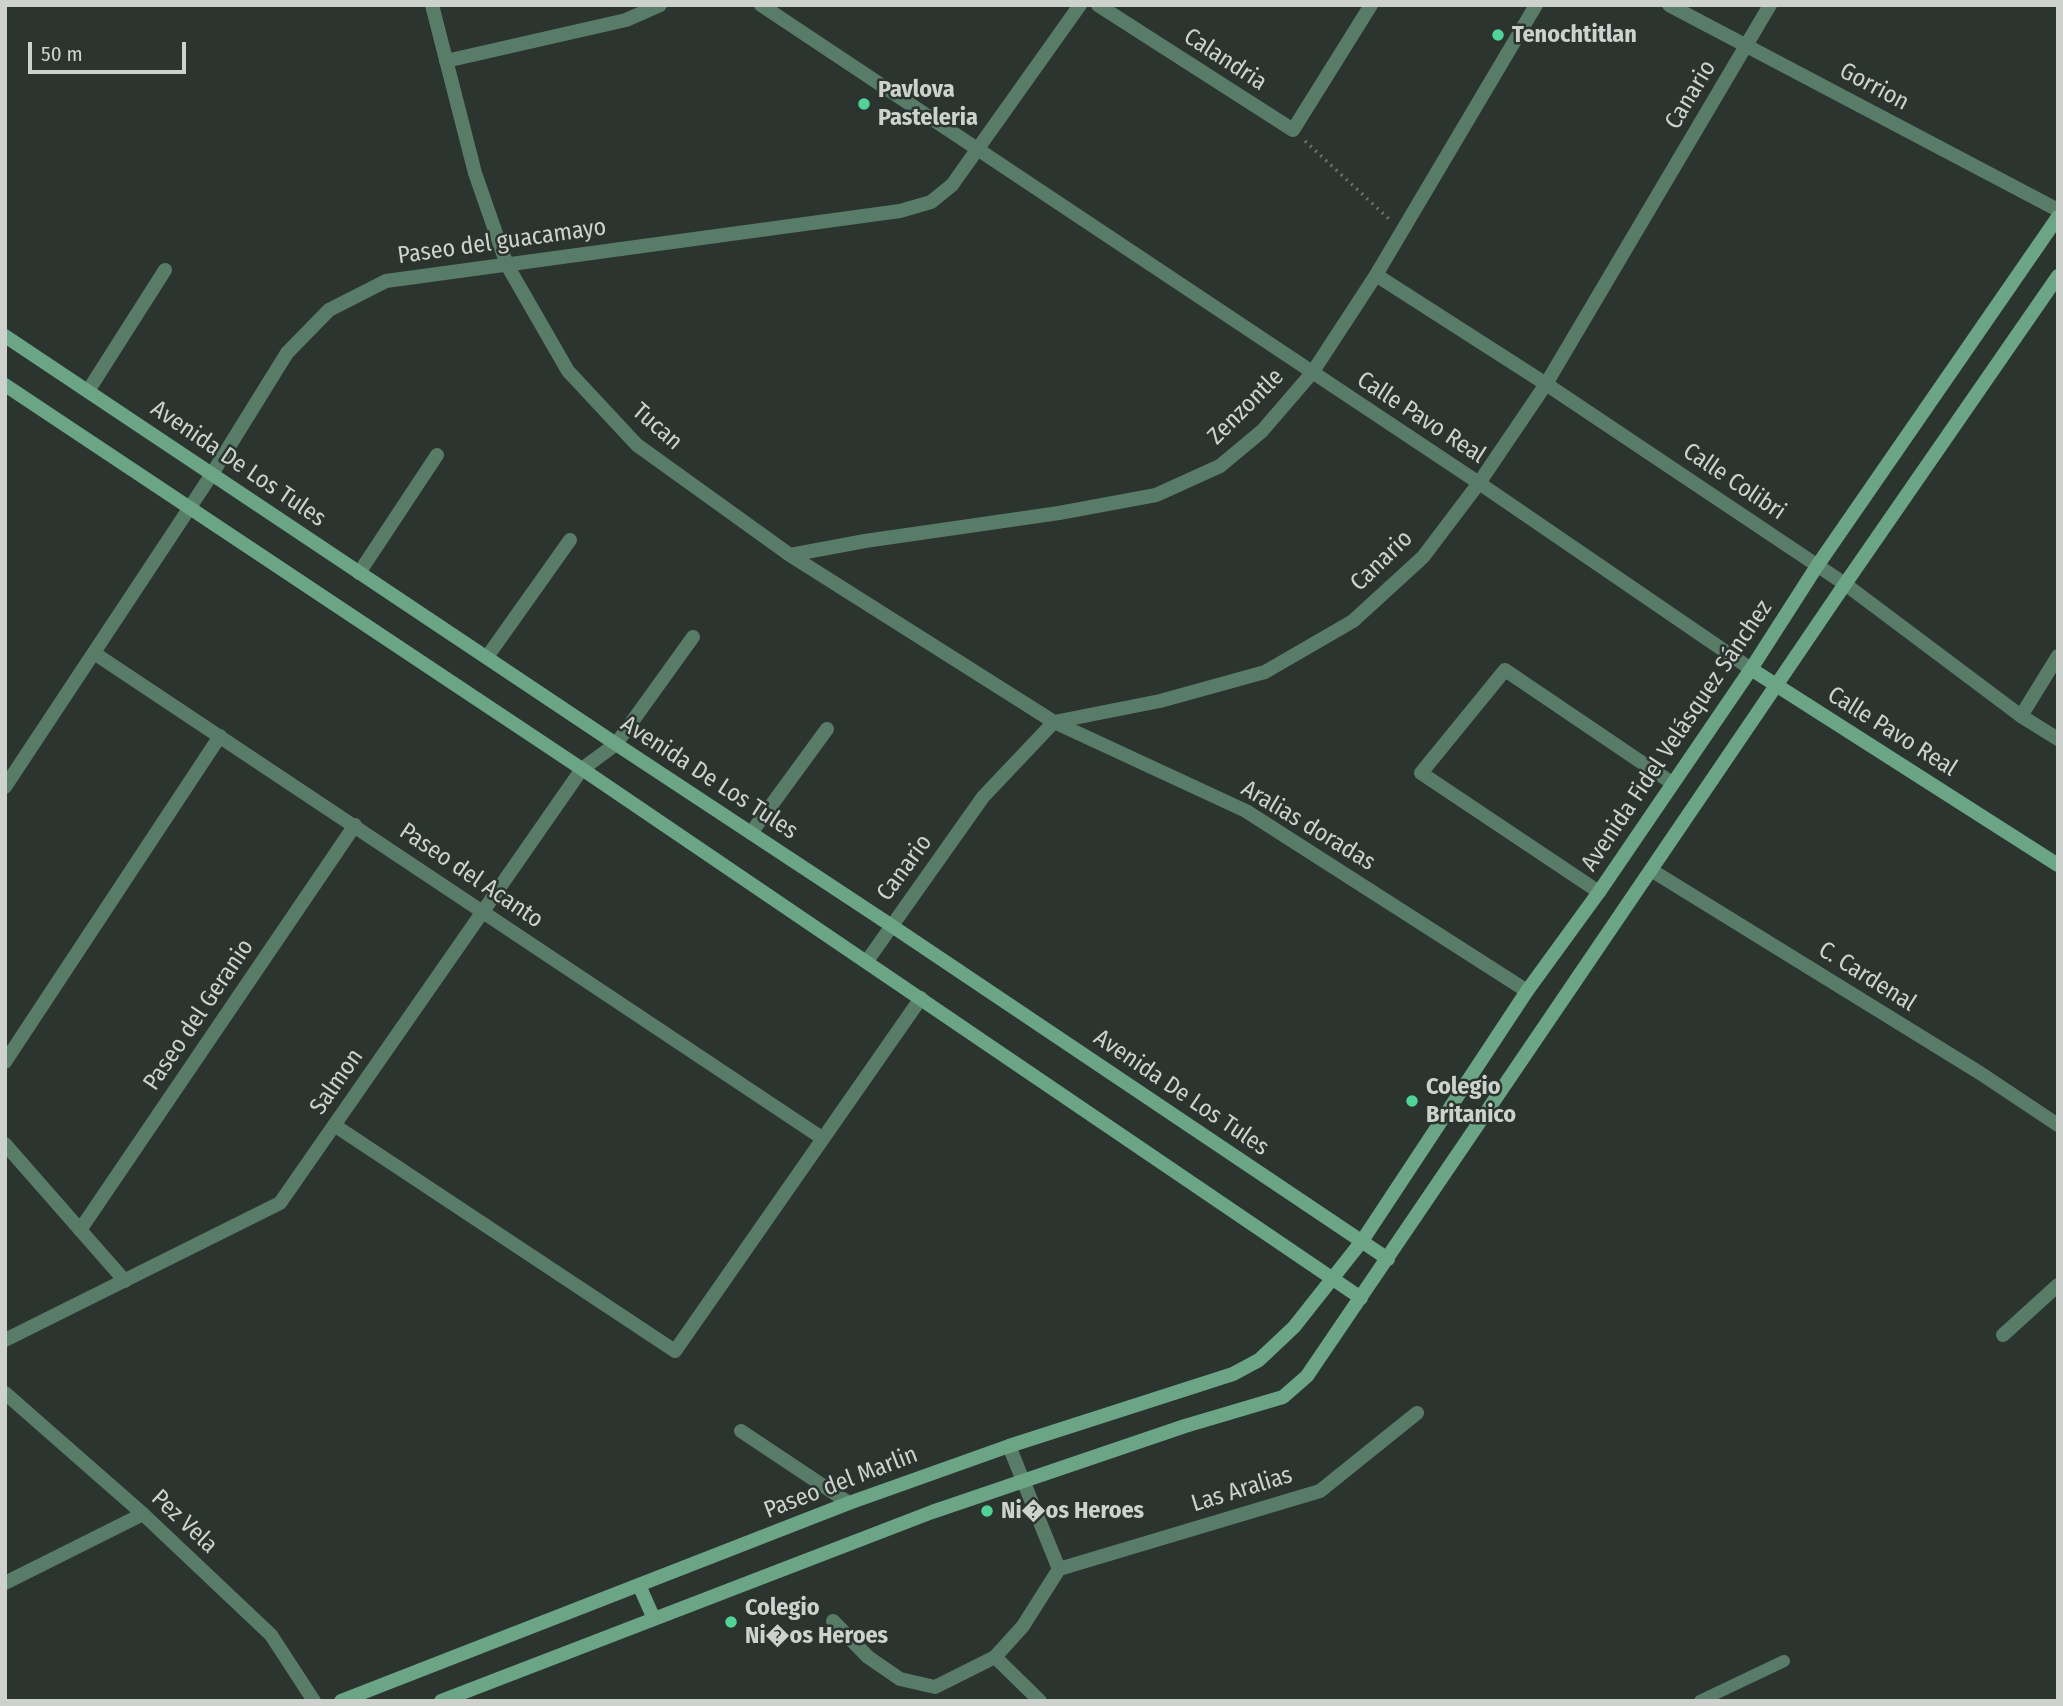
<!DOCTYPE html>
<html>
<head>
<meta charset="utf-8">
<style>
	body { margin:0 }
	#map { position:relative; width:2063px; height:1706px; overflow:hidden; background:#2b342f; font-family:"Fira Sans Condensed",sans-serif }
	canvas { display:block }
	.frame { position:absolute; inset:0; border:7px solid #cdd2cf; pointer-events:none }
	.scale { position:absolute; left:28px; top:42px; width:158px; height:32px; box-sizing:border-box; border:4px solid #cdd2cf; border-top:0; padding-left:9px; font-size:21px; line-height:24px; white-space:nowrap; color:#cdd2cf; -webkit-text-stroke:5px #2b342f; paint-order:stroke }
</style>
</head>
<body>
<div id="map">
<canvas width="2063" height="1706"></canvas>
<div class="frame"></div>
<div class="scale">50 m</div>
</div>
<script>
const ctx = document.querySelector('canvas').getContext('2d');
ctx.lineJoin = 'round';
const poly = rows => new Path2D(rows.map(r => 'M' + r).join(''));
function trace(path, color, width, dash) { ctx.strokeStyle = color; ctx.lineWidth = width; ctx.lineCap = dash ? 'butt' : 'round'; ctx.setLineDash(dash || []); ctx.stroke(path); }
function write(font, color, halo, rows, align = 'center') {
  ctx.font = font + ' "Fira Sans Condensed",sans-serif'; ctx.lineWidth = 5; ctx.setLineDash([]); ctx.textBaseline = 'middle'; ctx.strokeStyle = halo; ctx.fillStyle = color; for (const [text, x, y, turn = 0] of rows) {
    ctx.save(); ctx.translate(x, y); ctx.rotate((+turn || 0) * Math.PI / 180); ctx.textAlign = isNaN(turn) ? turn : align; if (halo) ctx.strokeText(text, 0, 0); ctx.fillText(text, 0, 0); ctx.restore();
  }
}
const path = poly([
	[1305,141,1389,219]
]);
const lane = poly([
	[1700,1701,1784,1661]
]);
const street = poly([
	[432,5,475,173,507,265,568,371,637,445,790,555,1054,722,1246,811,1527,991],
	[761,5,1479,483,1751,669],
	[1098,5,1293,130,1371,5],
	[1669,5,2058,210],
	[446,61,626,20,660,5],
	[1376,275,1546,384,1845,584,2021,716,2058,739],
	[88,391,165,270],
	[790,555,865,541,1059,513,1156,495,1220,466,1262,431,1312,373,1376,275,1536,5],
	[359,573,437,455],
	[94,653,822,1138],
	[487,657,570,540],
	[2021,716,2058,656],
	[5,787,212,474,287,353,329,310,386,281,900,211,931,202,952,185,1080,5],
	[751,833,827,729],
	[1651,870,1980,1073,2058,1125],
	[1599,892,1421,773,1505,670,1672,783],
	[867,961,983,797,1054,722,1160,701,1265,672,1353,621,1423,557,1479,483,1546,384,1770,5],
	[5,1062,220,736],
	[334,1125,675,1351,921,998],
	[5,1144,125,1281],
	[80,1230,355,825],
	[2003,1335,2058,1285],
	[5,1340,280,1203,582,769,616,744,693,637],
	[5,1393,143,1514,271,1635,314,1701],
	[741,1431,849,1503],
	[1009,1446,1059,1569],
	[5,1583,143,1514],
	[833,1621,868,1657,900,1679,935,1687,995,1657,1023,1626,1059,1569,1320,1491,1417,1413],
	[995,1657,1040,1701]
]);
const secondary = poly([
	[5,336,616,744,892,926,1388,1259],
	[5,385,582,769,1361,1298],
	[1751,669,2058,865],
	[639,1585,654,1619],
	[341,1701,849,1503,1009,1446,1233,1374,1259,1360,1294,1327,1362,1241,1527,991,1599,892,1751,669,1817,566,2058,217],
	[441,1701,932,1512,1185,1426,1283,1397,1307,1376,1845,584,2058,276]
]);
const markers = [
	[1498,35,7,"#51d398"],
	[864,104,7,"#51d398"],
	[1412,1101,7,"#51d398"],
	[987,1511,7,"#51d398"],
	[731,1622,7,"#51d398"]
];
const poiNames = [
	["Tenochtitlan",1512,35],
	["Pavlova",878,90],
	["Pasteleria",878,118],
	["Colegio",1426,1087],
	["Britanico",1426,1115],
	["Ni�os Heroes",1001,1511],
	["Colegio",745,1608],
	["Ni�os Heroes",745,1636]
];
const streetNames = [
	["Calandria",1225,60,33],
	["Gorrion",1874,87,28],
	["Canario",1691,95,-59],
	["Paseo del guacamayo",502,242,-8],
	["Zenzontle",1246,407,-45],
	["Calle Pavo Real",1421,418,33],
	["Tucan",657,427,41],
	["Avenida De Los Tules",238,464,34],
	["Calle Colibri",1734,482,34],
	["Canario",1382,561,-44],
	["Calle Pavo Real",1892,732,32],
	["Avenida Fidel Velásquez Sánchez",1677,736,-56],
	["Avenida De Los Tules",709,778,33],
	["Aralias doradas",1308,826,31],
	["Canario",905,868,-54],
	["Paseo del Acanto",471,876,34],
	["C. Cardenal",1867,977,32],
	["Paseo del Geranio",199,1015,-56],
	["Salmon",337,1082,-55],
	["Avenida De Los Tules",1181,1093,34],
	["Paseo del Marlin",841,1483,-21],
	["Las Aralias",1242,1490,-17],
	["Pez Vela",184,1522,43]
];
trace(path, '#6b726e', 3.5, [2, 5]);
trace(lane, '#587c68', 12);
trace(street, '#587c68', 14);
trace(secondary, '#6ba586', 14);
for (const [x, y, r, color] of markers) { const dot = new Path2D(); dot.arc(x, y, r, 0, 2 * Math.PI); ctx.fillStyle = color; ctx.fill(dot); trace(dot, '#2b342f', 2.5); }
write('bold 24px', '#cdd2cf', '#2b342f', poiNames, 'left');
write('24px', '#cdd2cf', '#2b342f', streetNames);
</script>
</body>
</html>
